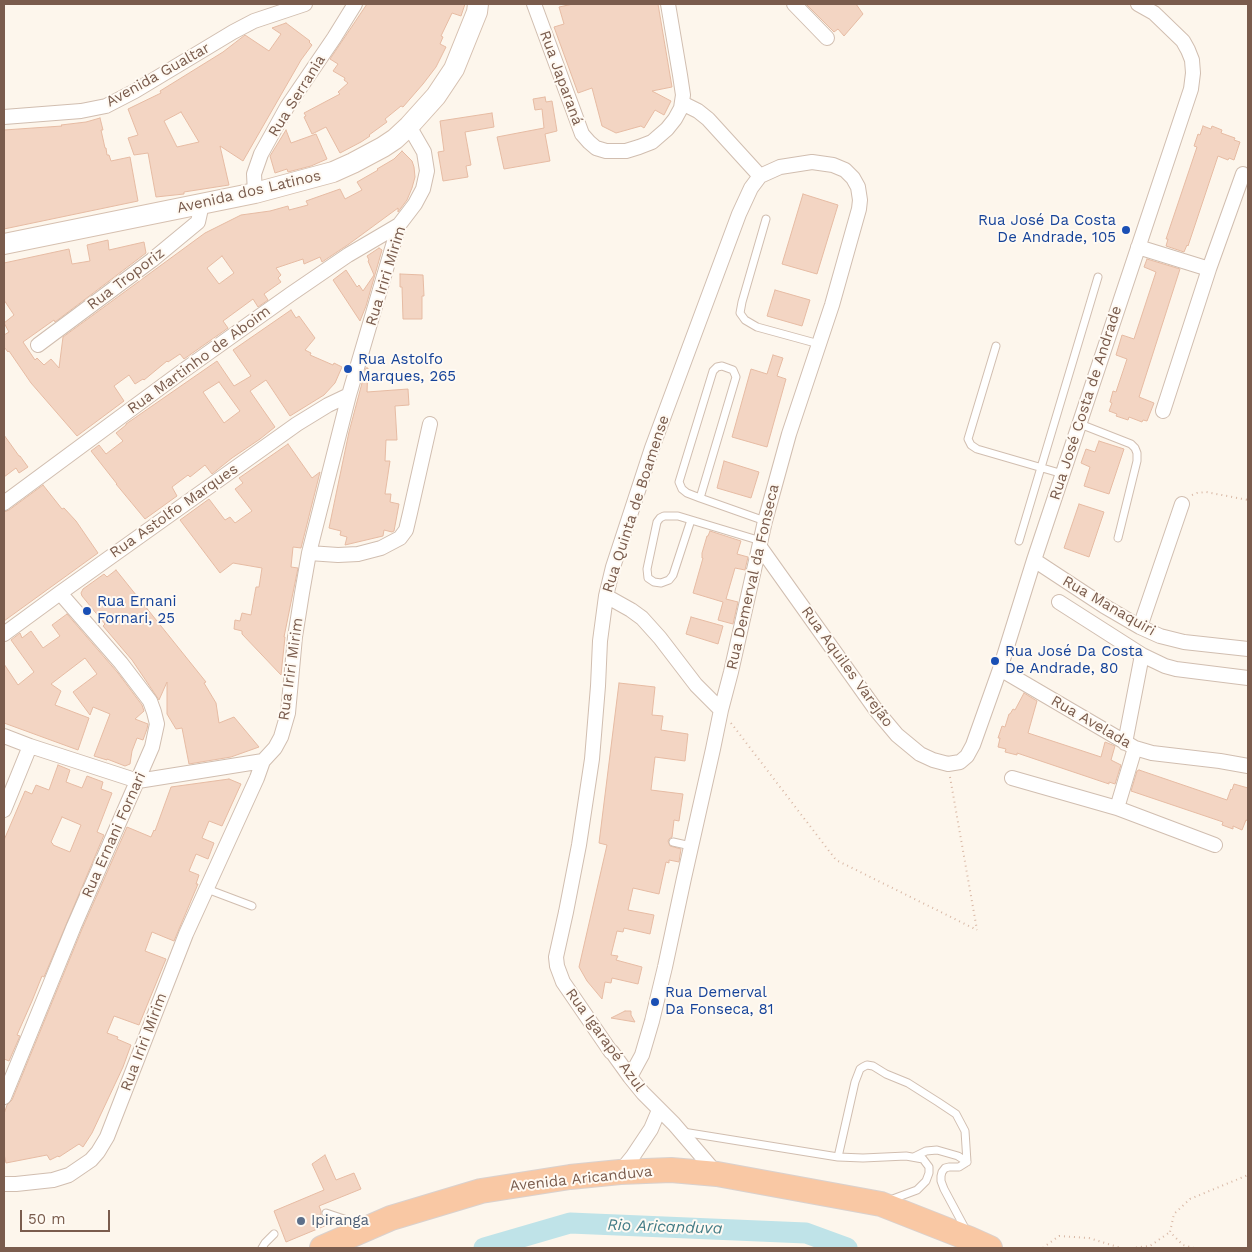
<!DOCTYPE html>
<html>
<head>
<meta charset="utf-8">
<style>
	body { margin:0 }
	#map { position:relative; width:1252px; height:1252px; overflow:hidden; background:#fdf6ec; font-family:"Work Sans",sans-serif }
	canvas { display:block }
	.frame { position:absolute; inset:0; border:5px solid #7a5c4d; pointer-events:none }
	.scale { position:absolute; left:20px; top:1210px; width:90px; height:22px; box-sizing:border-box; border:2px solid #7a5c4d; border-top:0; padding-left:6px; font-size:15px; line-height:18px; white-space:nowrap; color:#7a5c4d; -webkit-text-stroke:4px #fffaf3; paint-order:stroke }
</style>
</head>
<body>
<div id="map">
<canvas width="1252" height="1252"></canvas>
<div class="frame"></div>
<div class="scale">50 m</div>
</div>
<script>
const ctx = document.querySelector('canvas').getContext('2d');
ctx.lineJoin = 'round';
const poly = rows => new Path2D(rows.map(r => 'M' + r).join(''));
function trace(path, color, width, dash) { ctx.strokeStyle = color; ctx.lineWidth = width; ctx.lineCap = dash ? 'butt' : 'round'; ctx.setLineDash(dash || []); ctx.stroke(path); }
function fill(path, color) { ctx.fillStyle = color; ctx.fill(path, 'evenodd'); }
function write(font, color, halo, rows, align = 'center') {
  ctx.font = font + ' "Work Sans",sans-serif'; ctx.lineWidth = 4; ctx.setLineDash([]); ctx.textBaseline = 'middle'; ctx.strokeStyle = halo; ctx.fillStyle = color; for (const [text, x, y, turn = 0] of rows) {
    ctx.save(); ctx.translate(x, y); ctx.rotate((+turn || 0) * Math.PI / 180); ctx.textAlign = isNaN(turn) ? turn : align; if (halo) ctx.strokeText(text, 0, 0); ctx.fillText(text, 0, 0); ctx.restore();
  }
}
const river = poly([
	[484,1248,570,1223,806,1233,847,1248]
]);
const building = poly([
	[367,4,465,4,461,16,452,13,441,36,443,37,440,44,446,47,436,67,423,84,403,107,401,106,385,119,387,122,369,135,370,136,361,142,340,153,326,127,312,134,304,117,306,116,304,113,340,94,338,92,348,83,344,80,345,78,333,71,338,64,330,59,367,4],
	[573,4,658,4,672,87,652,91,671,101,664,115,655,110,644,128,641,126,616,133,602,126,592,88,578,93,554,27,564,24,559,7,573,4],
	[806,4,856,4,863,14,844,36,838,29,834,32,806,4],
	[286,23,310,41,309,42,312,45,301,60,243,161,220,146,229,185,184,192,184,194,156,197,148,153,134,155,128,138,138,135,128,109,161,93,160,91,223,52,245,35,269,51,281,34,272,28,286,23],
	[181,112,199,142,177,147,164,121,181,112],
	[545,97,546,102,552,101,557,131,545,134,550,161,504,169,497,137,544,128,542,109,535,110,533,99,545,97],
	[492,113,494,127,465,132,471,165,466,166,468,177,443,181,438,152,444,151,440,121,492,113],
	[100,118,103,130,101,130,105,148,106,148,107,155,109,155,111,161,130,157,138,201,4,229,4,130,62,126,61,125,86,122,100,118],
	[1203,126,1211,129,1212,126,1222,130,1221,133,1235,138,1234,140,1240,142,1234,160,1229,158,1228,160,1218,156,1188,246,1187,245,1184,252,1166,246,1168,239,1166,239,1197,147,1194,146,1198,134,1200,135,1203,126],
	[286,130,291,143,316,134,327,159,311,166,288,172,287,169,275,173,270,156,286,130],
	[402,151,412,161,414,167,415,177,412,188,407,200,398,212,398,208,349,244,322,262,320,257,304,264,303,259,276,268,281,275,278,278,281,282,264,294,268,300,258,307,253,299,223,321,228,328,184,359,180,354,168,362,167,361,144,380,143,379,135,384,129,375,114,386,124,401,77,436,31,383,9,351,8,352,4,347,4,335,9,332,4,323,14,315,4,300,4,263,69,249,72,264,90,261,87,245,108,240,109,250,144,242,146,253,55,322,54,320,23,342,35,360,37,358,44,365,51,359,59,368,63,337,205,233,241,215,270,211,288,206,289,210,308,205,306,201,340,189,345,199,362,190,357,182,378,170,377,169,394,159,402,151],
	[222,256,234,273,219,284,207,268,222,256],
	[803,194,838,205,817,274,782,264,803,194],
	[379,248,382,250,366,306,360,321,333,280,346,270,357,287,359,285,363,291,374,275,368,261,369,260,367,256,379,248],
	[1147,259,1180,269,1139,397,1154,403,1147,421,1143,420,1142,422,1129,417,1128,420,1116,416,1117,414,1109,411,1112,403,1110,402,1113,391,1116,392,1127,359,1116,355,1122,335,1134,339,1156,272,1144,267,1147,259],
	[400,274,423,275,424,296,422,296,422,319,403,319,402,287,400,287,400,274],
	[775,290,810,300,802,326,767,316,775,290],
	[291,310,296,318,299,316,315,338,305,350,311,353,310,355,333,365,334,363,342,367,335,383,324,395,290,416,266,380,250,391,275,427,260,439,232,458,212,474,205,465,190,477,188,475,172,487,177,496,145,519,116,484,117,484,91,451,99,445,106,454,123,441,116,433,126,425,126,424,217,361,234,386,251,376,233,350,291,310],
	[219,382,240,411,224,423,203,392,219,382],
	[773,355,783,358,777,376,786,379,767,447,732,437,751,369,767,374,773,355],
	[366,368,368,368,367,392,408,389,409,405,395,406,397,440,386,440,385,461,390,461,385,494,391,494,390,502,399,504,394,531,392,532,384,530,383,536,345,545,347,537,340,535,341,531,329,528,349,432,366,368],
	[4,435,19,456,20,456,28,467,19,473,16,468,4,477,4,435],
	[1099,441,1124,449,1109,494,1084,486,1090,467,1081,463,1086,449,1095,452,1099,441],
	[288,444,312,478,320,472,301,548,293,547,291,567,298,568,284,637,285,637,281,675,242,634,242,631,234,629,235,620,240,621,242,613,251,615,256,587,259,587,262,568,233,563,220,573,180,520,209,499,225,520,230,517,235,523,252,511,235,489,243,483,239,478,288,444],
	[724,461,759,472,751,498,717,488,724,461],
	[43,485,62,509,64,508,76,521,98,553,4,621,4,512,9,510,43,485],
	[1079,504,1104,512,1089,557,1064,548,1079,504],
	[710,531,741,541,737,554,748,557,745,570,735,568,726,599,738,602,733,624,718,620,723,602,693,593,703,558,702,558,702,553,707,536,708,536,710,531],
	[116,570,206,682,204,683,216,703,219,723,234,717,259,747,231,757,189,764,182,728,176,729,167,714,167,682,159,700,132,660,103,626,105,624,82,596,81,593,83,589,104,574,107,577,116,570],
	[67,614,118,673,142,705,144,711,135,719,148,724,147,729,143,740,137,738,132,751,130,764,125,766,107,759,107,760,94,756,110,714,93,707,90,715,73,692,97,674,85,658,51,684,61,691,55,705,89,718,78,750,4,723,4,664,18,685,34,672,11,640,20,633,22,638,31,631,43,648,60,636,52,625,67,614],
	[691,617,723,626,718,644,686,634,691,617],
	[619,683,655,687,652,715,663,716,661,730,688,734,685,761,655,757,651,790,683,794,679,821,674,820,672,837,669,839,668,841,670,846,681,849,679,862,669,860,669,863,666,862,659,894,633,888,628,910,654,915,650,934,624,928,623,932,617,931,611,955,618,956,616,960,642,967,638,984,612,978,611,983,605,982,602,999,587,981,579,967,607,845,599,843,619,683],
	[1024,693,1037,701,1028,733,1101,757,1105,742,1115,746,1111,760,1121,765,1115,784,1109,782,1109,784,1017,753,1017,755,1005,752,1006,749,998,747,1000,738,998,738,1002,726,1005,727,1009,714,1010,714,1013,709,1015,710,1024,693],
	[58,765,70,770,66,782,82,788,87,776,103,782,101,789,112,793,97,832,104,835,44,977,42,976,32,1001,17,1035,20,1036,9,1061,4,1059,4,840,25,791,32,794,36,785,49,790,58,765],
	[62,817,81,825,70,852,53,845,53,844,51,842,62,817],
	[1139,770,1227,800,1231,789,1232,790,1234,784,1248,788,1248,821,1246,820,1242,830,1233,826,1233,829,1222,825,1223,822,1131,791,1137,771,1139,770],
	[229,779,241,784,222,826,209,821,202,838,214,843,208,859,196,854,189,871,199,875,196,884,198,884,174,941,152,932,145,951,166,959,139,1025,114,1016,107,1033,118,1037,117,1039,131,1045,123,1067,92,1133,83,1147,79,1144,59,1157,58,1156,50,1160,47,1155,6,1163,4,1154,4,1114,7,1105,12,1100,82,929,127,827,151,837,154,830,155,831,171,787,229,779],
	[625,1011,631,1011,631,1015,635,1022,611,1018,625,1011],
	[325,1155,336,1180,354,1173,361,1189,319,1206,321,1211,321,1215,324,1218,327,1225,286,1242,274,1211,324,1190,312,1164,325,1155]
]);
const path = poly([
	[1192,495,1197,493,1206,492,1248,500],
	[731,723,836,860,977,930],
	[950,777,977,930],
	[1043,1248,1044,1247,1059,1236,1089,1238,1121,1248],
	[1131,1248,1150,1246,1170,1232],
	[1194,1248,1183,1245,1170,1232,1174,1214,1190,1199,1248,1175]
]);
const service = poly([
	[766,219,742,302,740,313,745,320,757,327,819,344],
	[996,346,968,439,971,445,977,449,1063,474],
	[1080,424,1131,444,1135,448,1137,453,1137,461,1118,538],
	[700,498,687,493,682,489,679,482,713,371,717,367,722,366,733,370,736,377,700,498,765,521],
	[691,520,673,575,669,580,661,583,654,582,648,578,647,569,657,522,660,518,664,516,678,516,761,541],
	[1019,541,1098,277],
	[673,842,691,846],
	[207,889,252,906],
	[683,1132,838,1157],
	[914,1157,926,1151,937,1150,958,1156,967,1162],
	[890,1200,917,1190,926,1181,929,1173,929,1167,923,1159,906,1156,863,1158,838,1157,855,1082,860,1069,863,1067,867,1065,873,1066,886,1074,908,1083,938,1102,956,1114,965,1131,967,1162],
	[326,1213,362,1225],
	[967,1232,944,1189,941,1181,941,1176,942,1172,945,1168,949,1167,959,1167,967,1162],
	[262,1248,265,1243,274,1234]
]);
const minor = poly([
	[534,4,582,134,589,142,596,148,606,151,626,151,639,147,652,142,667,129,675,119,681,108,683,95,680,75,668,4],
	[794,4,827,38],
	[682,103,698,111,708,119,760,176],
	[4,117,81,111,106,106,135,91,233,32,254,21,305,4],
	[255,193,254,174,261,154,287,107,334,38,355,4],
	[1138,247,1209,269,1163,411],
	[1209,269,1243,174],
	[38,345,152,260,198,222,202,204],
	[4,503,180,373,291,294,348,255,399,225],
	[760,547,876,710,897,735,920,754,933,760,948,764,960,762,967,756,973,745,1000,669,1034,560,1191,89,1193,73,1192,60,1188,50,1183,41,1154,13,1138,4],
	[309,553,338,555,358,554,381,548,400,538,406,530,410,513,430,424],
	[1034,560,1104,606,1140,627,1160,636,1184,642,1248,649],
	[606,596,631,610,642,618,660,638,696,685,721,710],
	[1059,602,1142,655,1165,666,1176,669,1248,678],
	[1140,627,1182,504],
	[4,634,60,593,297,424,328,405,349,395],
	[1000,669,1135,748,1152,753,1220,761,1248,766],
	[4,736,30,746,138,781,263,761],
	[1125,743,1142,655],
	[1012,778,1117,808,1215,845],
	[1117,808,1135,748],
	[4,810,30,746],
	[630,1077,642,1055,652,1021,665,967,684,878,713,749,721,710,731,672,765,521,789,434,832,305,859,209,860,200,858,187,853,178,845,170,833,165,812,162,780,167,760,176,751,188,739,214,652,448,613,567,606,596,600,641,598,686,592,759,579,845,566,912,556,957,557,966,563,982,611,1052,612,1052,630,1077,643,1093,674,1124,717,1174],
	[4,1097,74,926,152,747,157,724,154,712,150,701,121,663,60,593],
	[620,1172,633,1156,651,1129,659,1110],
	[4,1184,16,1184,53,1180,69,1175,91,1160,98,1152,107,1137,186,934,257,778,263,761,275,748,281,737,288,713,295,637,302,593,309,553,349,395,399,225,415,204,423,189,427,171,424,152,409,126]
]);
const secondary = poly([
	[4,244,255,193,333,172,353,163,383,147,395,139,409,126,436,96,454,69,477,12,478,4]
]);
const trunk = poly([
	[322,1248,391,1218,481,1191,570,1177,620,1172,671,1170,717,1174,881,1204,970,1239,990,1248]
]);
const markers = [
	[1126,230,5,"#1a4fb4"],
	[348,369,5,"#1a4fb4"],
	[87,611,5,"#1a4fb4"],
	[995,661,5,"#1a4fb4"],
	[655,1002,5,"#1a4fb4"],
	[301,1221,5,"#5c6f8a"]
];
const streetNames = [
	["Avenida Gualtar",158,75,-29],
	["Rua Japaraná",561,78,70],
	["Rua Serrania",297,96,-58],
	["Avenida dos Latinos",249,192,-13],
	["Rua Iriri Mirim",386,276,-73],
	["Rua Troporiz",126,279,-37],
	["Rua Martinho de Aboim",199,360,-36],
	["Rua José Costa de Andrade",1086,403,-72],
	["Rua Quinta de Boamense",636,504,-72],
	["Rua Astolfo Marques",174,511,-35],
	["Rua Demerval da Fonseca",753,577,-77],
	["Rua Manaquiri",1109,606,30],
	["Rua Aquiles Varejão",847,667,54],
	["Rua Iriri Mirim",291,669,-82],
	["Rua Avelada",1091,722,30],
	["Rua Ernani Fornari",114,835,-66],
	["Rua Igarapé Azul",605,1040,54],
	["Rua Iriri Mirim",144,1042,-69],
	["Avenida Aricanduva",581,1179,-6]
];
const transitNames = [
	["Rua José Da Costa",1116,221,"right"],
	["De Andrade, 105",1116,238,"right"],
	["Rua Astolfo",358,360],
	["Marques, 265",358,377],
	["Rua Ernani",97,602],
	["Fornari, 25",97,619],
	["Rua José Da Costa",1005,652],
	["De Andrade, 80",1005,669],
	["Rua Demerval",665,993],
	["Da Fonseca, 81",665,1010]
];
const serviceNames = [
	["Ipiranga",311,1221]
];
const waterNames = [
	["Rio Aricanduva",665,1227,2]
];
trace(river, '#bfe3e8', 21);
fill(building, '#f3d5c3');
trace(building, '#e6bba3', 1);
trace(service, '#d1beb0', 9);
trace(minor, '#d1beb0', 16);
trace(secondary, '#d6c0b0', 22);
trace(trunk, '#dad1cd', 26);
trace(path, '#d9b8a5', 2, [1, 4]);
trace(service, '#fff', 7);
trace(minor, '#fff', 14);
trace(secondary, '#fff', 20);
trace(trunk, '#f9c8a4', 24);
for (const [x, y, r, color] of markers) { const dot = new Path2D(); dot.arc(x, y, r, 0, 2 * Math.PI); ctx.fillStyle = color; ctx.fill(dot); trace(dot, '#fffaf3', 2); }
write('15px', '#7a5c4d', '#fffaf3', streetNames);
write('15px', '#164399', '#fffaf3', transitNames, 'left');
write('15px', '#4e5e75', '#fffaf3', serviceNames, 'left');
write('italic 16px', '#437c86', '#fffaf3', waterNames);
</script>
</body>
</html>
